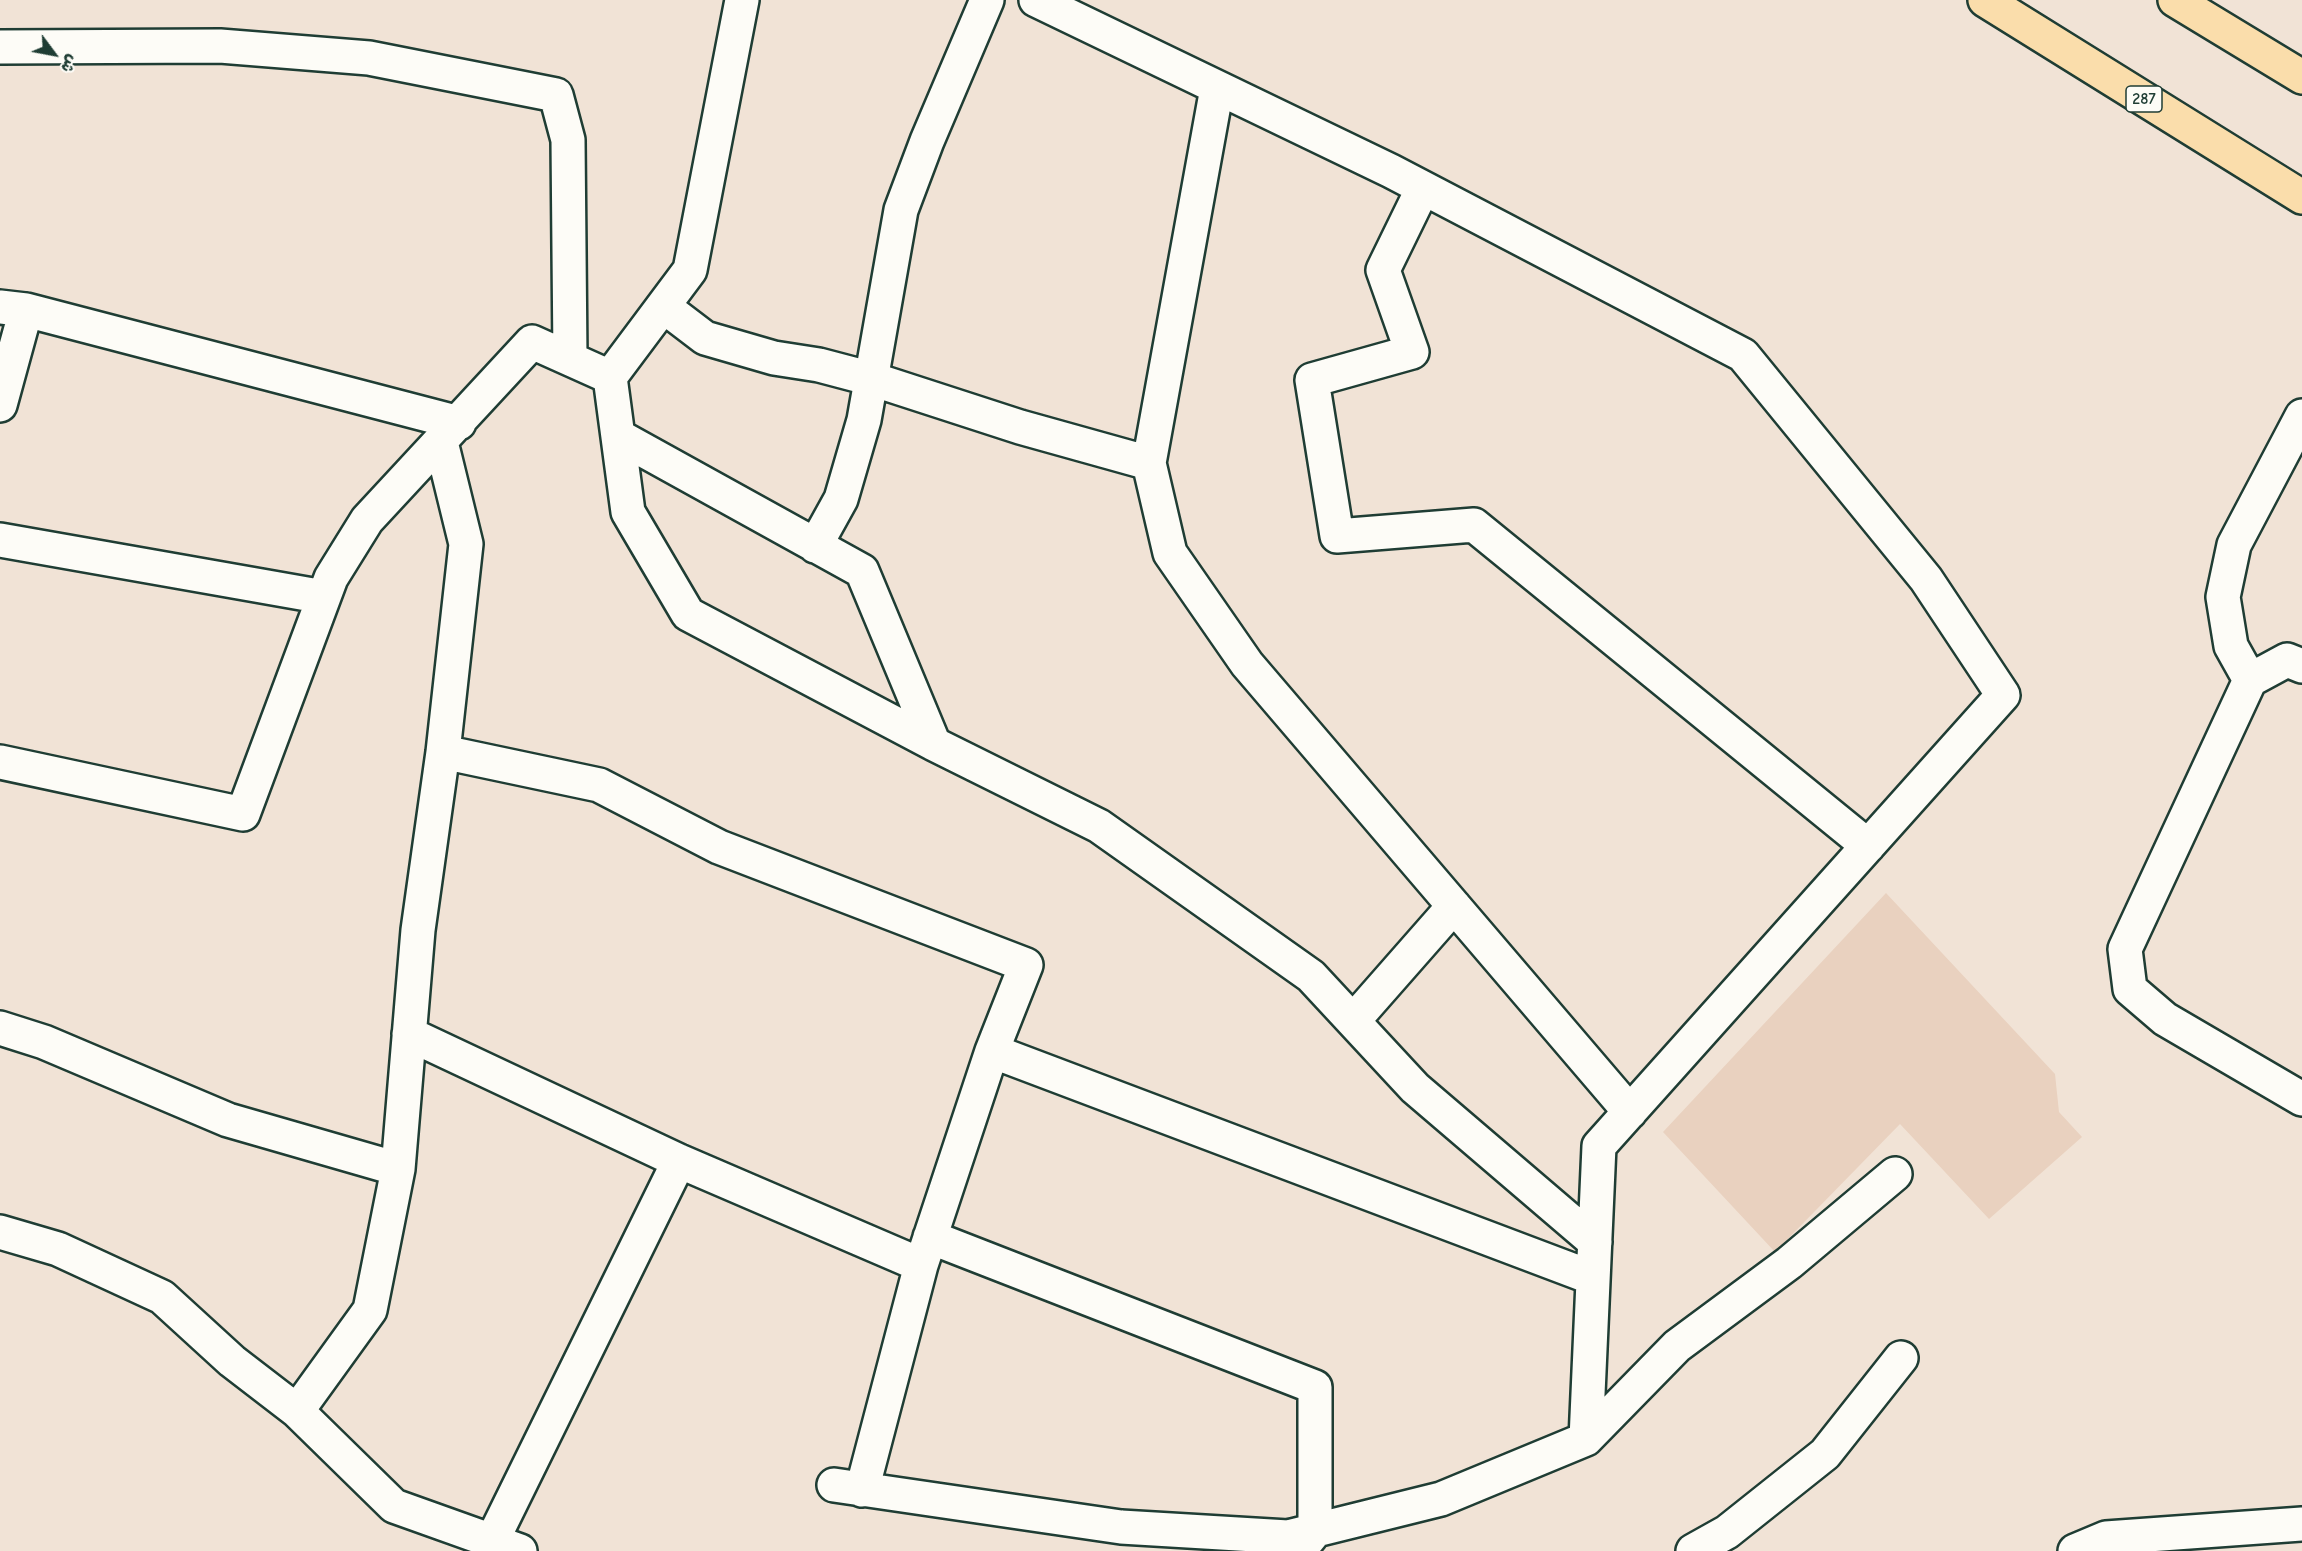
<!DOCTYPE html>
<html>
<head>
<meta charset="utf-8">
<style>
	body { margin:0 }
	#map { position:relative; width:2302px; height:1551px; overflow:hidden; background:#f1e3d6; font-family:"Comic Neue","Playpen Sans Arabic",sans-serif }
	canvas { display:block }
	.north { position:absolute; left:24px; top:24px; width:60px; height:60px; -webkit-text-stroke:4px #fdfcf7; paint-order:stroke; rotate:122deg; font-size:16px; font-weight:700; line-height:24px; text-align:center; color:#1f3d34 }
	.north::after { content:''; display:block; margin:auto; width:21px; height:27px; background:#1f3d34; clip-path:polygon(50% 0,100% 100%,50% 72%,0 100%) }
</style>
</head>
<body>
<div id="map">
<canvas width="2302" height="1551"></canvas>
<div class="north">ش</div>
</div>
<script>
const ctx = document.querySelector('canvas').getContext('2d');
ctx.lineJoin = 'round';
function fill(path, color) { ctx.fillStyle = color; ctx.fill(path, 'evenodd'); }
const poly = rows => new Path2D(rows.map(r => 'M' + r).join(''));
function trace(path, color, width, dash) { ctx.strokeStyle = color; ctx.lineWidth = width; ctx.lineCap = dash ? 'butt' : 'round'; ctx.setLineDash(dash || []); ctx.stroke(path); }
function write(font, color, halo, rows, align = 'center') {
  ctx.font = font + ' "Comic Neue",sans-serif'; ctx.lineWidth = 4.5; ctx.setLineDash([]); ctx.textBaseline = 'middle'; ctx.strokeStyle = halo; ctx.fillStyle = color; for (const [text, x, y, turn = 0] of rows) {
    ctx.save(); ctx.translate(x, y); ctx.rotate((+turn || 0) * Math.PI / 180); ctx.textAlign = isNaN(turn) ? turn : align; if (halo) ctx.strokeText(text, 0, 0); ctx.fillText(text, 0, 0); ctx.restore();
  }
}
const built = poly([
	[1886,893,2055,1074,2059,1112,2082,1137,1989,1219,1900,1124,1775,1252,1663,1132]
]);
const minor = poly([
	[742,0,690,270,610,377,628,512,688,614,934,744,1099,826,1311,976,1415,1088,1595,1242],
	[1036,0,1391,171,1743,355,1926,579,2003,695,1599,1146,1586,1439],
	[0,47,220,46,369,58,556,95,568,140,570,359],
	[1217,88,1149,463,1170,553,1247,664,1630,1112],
	[1423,188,1383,270,1412,352,1312,380,1337,536,1474,525,1868,846],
	[663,306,705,338,774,358,819,365,872,379,1020,427,1149,463],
	[0,307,26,310,459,423],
	[0,405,26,310],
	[618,436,862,571,934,744],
	[0,540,324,597],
	[815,546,841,499,864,420,901,210,927,141,987,0],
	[2302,666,2287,660,2250,680,2125,949,2130,989,2165,1019,2302,1099],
	[2250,680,2231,646,2223,597,2234,545,2302,416],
	[443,752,599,785,719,847,1026,965,992,1051],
	[0,762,243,814,331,578,367,520,532,342,610,377],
	[1353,1021,1454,906],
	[0,1028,44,1042,228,1120,398,1169],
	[409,1034,679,1161,921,1265],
	[0,1232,58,1249,162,1297,232,1361,297,1411,394,1506,520,1551],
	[930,1237,1315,1387,1315,1531,1302,1547],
	[297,1411,370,1310,398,1169,418,930,443,752,466,544,441,442],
	[834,1485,1121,1527,1288,1537,1441,1499,1586,1439,1677,1346,1789,1263,1895,1174],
	[862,1490,921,1265,992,1051,1593,1278],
	[492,1541,679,1161],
	[1693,1551,1727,1532,1825,1454,1901,1358],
	[2075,1551,2106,1538,2302,1524]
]);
const major = poly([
	[1985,0,2302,197],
	[2175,0,2302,77]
]);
const shields = [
	[2144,99,36]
];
const shieldNames = [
	["287",2144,99]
];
fill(built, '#e9d1bf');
trace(minor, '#1f3d34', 38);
trace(major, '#1f3d34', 38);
trace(minor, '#fdfcf7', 33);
trace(major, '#faddab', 33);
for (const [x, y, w] of shields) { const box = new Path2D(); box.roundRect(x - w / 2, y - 13, w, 26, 4.5); ctx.fillStyle = '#fdfcf7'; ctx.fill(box); trace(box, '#1f3d34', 1.5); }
write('bold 16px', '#1f3d34', null, shieldNames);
</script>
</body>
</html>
